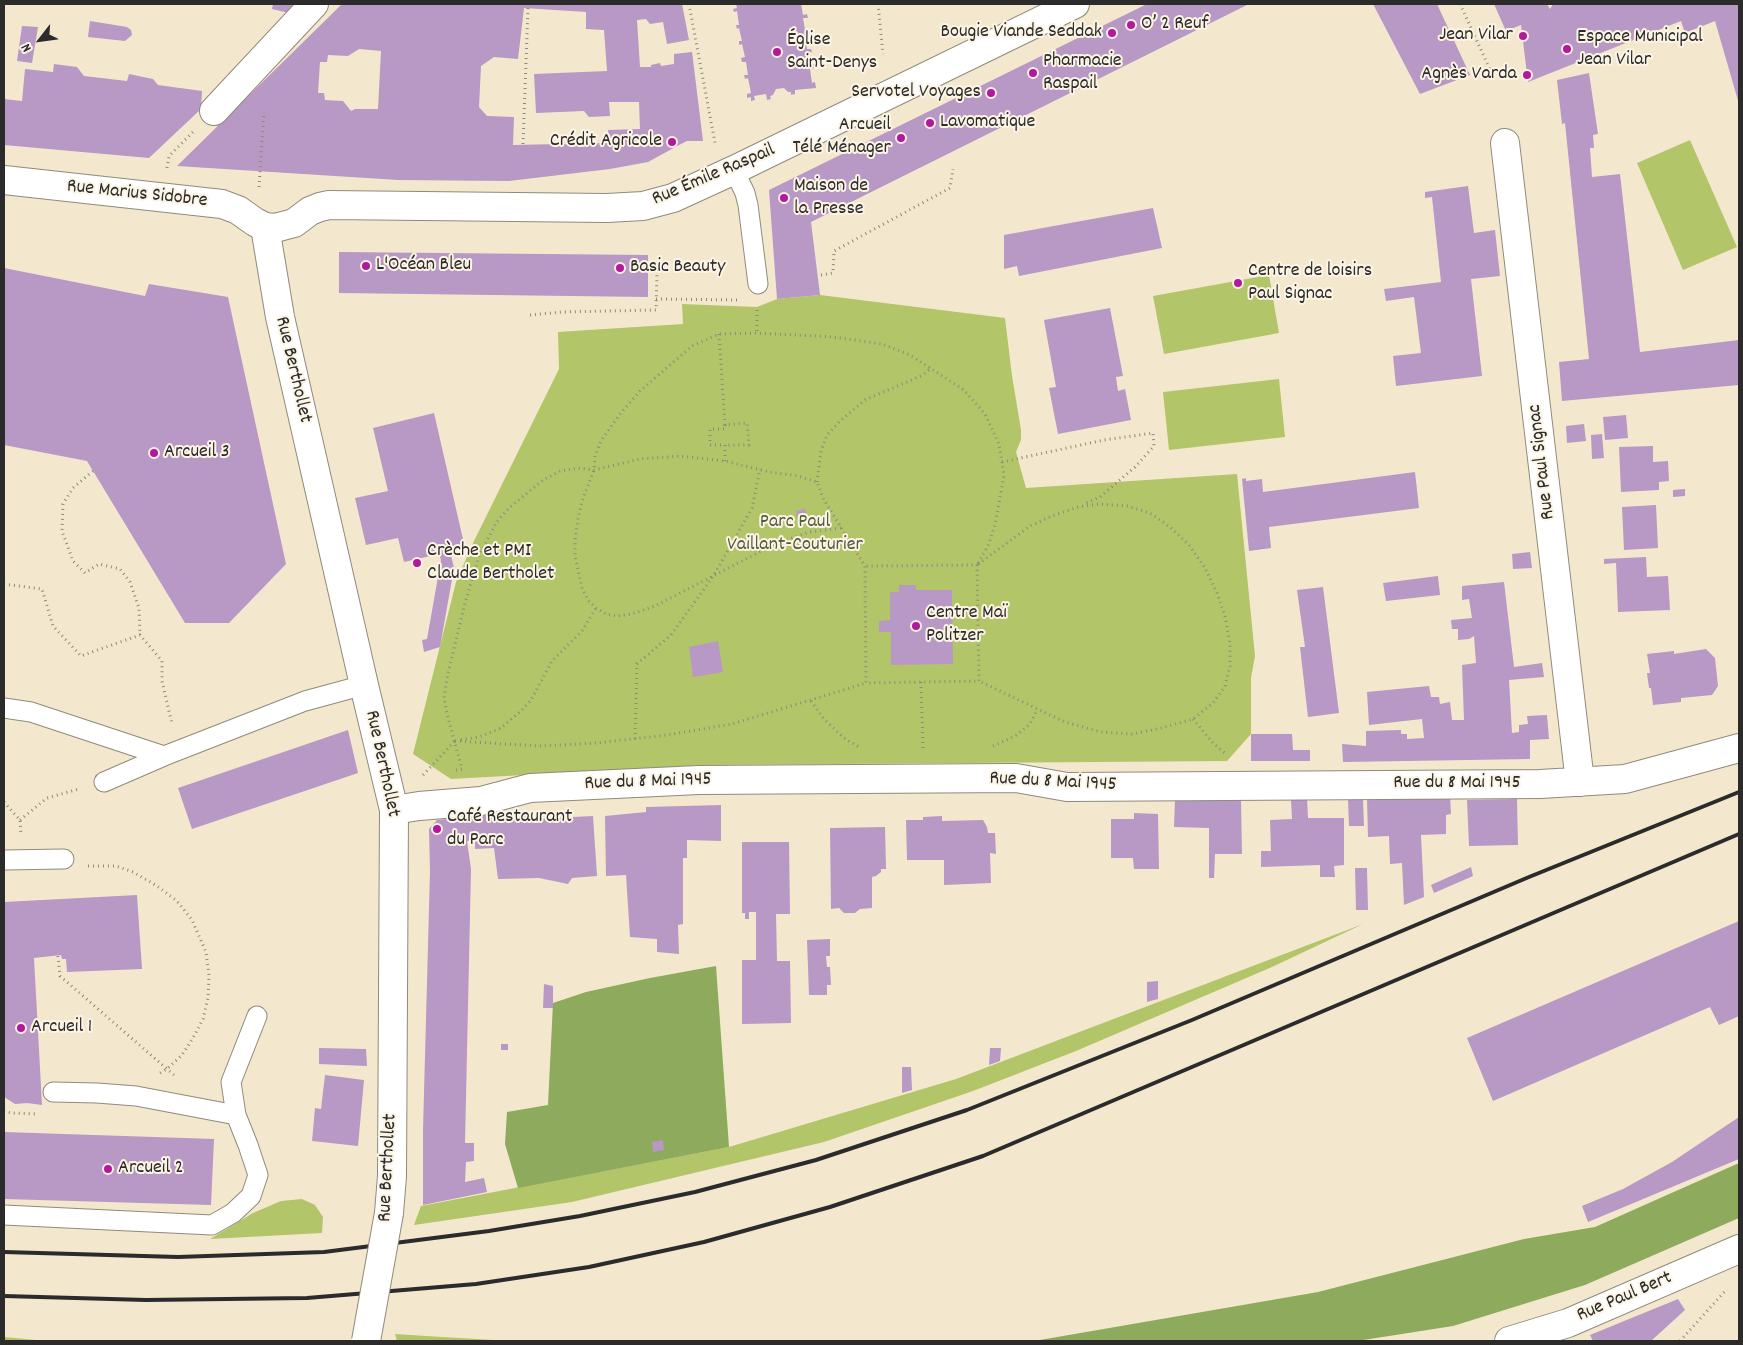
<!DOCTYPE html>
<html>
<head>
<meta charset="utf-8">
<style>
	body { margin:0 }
	#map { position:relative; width:1743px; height:1345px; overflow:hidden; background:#f3e8cd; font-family:Dekko,sans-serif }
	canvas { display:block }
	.frame { position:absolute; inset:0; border:5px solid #2b2b2b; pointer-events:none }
	.north { position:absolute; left:15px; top:15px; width:50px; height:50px; -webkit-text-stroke:4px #fcf5e5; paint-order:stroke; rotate:240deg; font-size:14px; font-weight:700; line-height:20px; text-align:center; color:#2b2b2b }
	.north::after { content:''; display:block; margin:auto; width:18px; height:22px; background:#2b2b2b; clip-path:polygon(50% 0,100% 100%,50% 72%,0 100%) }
</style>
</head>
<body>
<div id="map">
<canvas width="1743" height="1345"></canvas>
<div class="frame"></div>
<div class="north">N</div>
</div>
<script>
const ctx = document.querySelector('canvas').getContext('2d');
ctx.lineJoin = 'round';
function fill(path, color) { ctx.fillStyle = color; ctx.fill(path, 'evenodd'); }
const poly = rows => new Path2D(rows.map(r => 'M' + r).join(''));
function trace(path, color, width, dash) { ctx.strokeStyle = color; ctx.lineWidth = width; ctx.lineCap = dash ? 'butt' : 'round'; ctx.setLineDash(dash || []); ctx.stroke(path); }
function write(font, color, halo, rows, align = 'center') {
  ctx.font = font + ' Dekko,sans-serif'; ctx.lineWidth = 4; ctx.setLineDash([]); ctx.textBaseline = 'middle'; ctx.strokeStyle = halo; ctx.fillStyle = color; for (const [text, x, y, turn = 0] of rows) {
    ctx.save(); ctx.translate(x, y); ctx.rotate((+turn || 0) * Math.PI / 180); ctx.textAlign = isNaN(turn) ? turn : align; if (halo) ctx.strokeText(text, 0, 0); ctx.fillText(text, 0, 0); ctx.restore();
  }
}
const green = poly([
	[1690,140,1737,247,1683,270,1637,163],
	[1269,275,1279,333,1164,354,1153,296],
	[820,295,1005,318,1012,376,1021,430,1021,440,1016,452,1026,488,1237,474,1255,656,1251,678,1251,734,1227,761,707,765,451,779,413,754,456,582,472,545,559,369,558,332,683,324,682,304,757,307,777,299],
	[1279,379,1285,437,1169,450,1163,392],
	[1363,924,1272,967,1076,1051,973,1091,824,1142,572,1202,414,1225,421,1206,729,1147,956,1079],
	[302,1199,315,1205,323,1217,322,1233,210,1239,253,1213,281,1201],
	[395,1334,442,1337,512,1341,397,1341],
	[4,1337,47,1341,4,1341]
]);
const forest = poly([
	[716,966,729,1147,518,1188,505,1144,507,1112,548,1105,553,1003,586,992,650,978],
	[1739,1163,1739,1218,1585,1285,1453,1326,1357,1341,1034,1341,1318,1292,1524,1239,1595,1227]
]);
const building = poly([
	[273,4,298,4,289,13,272,9],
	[342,4,682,4,689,40,667,44,663,22,650,24,646,19,637,20,640,67,651,67,651,65,660,63,661,66,674,64,674,54,692,52,703,141,687,141,681,144,648,162,610,169,509,181,398,180,177,166],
	[524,8,586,12,586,29,604,30,607,71,534,74,536,113,584,111,589,117,610,116,609,102,639,102,640,129,608,130,609,143,513,145,514,117,487,116,479,107,481,66,494,57,518,59],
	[359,49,381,51,378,109,355,109,351,111,343,101,325,100,324,93,318,93,320,62,327,62,328,55,348,56],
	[736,4,801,4,803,15,807,14,808,18,803,18,805,30,809,30,809,33,805,34,807,49,811,49,812,52,808,53,810,64,814,64,815,68,810,69,812,83,815,82,816,88,795,90,795,94,791,95,791,92,788,92,784,88,776,89,773,95,770,96,771,99,767,100,766,94,754,96,755,100,751,101,751,97,747,98,747,94,751,93,748,78,745,79,744,75,748,75,746,62,742,62,741,58,745,57,742,44,739,45,739,41,742,41,739,28,737,29,736,25,739,25,737,11,734,12,733,9,737,8],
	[1147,4,1249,4,811,222,820,295,777,299,769,190],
	[1373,4,1437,4,1470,75,1420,94],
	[1494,4,1547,4,1550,9,1553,4,1739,4,1739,104,1715,21,1685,33,1681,21,1528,82,1521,25,1506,31],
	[90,21,127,27,131,30,132,35,125,41,88,37],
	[22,26,38,27,32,63,17,61],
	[54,64,77,67,84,76,127,81,129,74,153,79,158,85,202,91,201,109,149,158,4,145,4,99,22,101,25,69,53,72],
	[1589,73,1598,134,1593,135,1594,148,1590,148,1592,177,1620,174,1640,352,1739,340,1739,385,1562,401,1559,362,1589,359,1565,123,1562,124,1557,80],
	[1468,186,1474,233,1495,230,1500,276,1471,279,1482,376,1396,386,1393,356,1421,353,1414,297,1386,301,1384,289,1441,282,1432,197,1425,198,1425,192],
	[1153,208,1162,248,1019,276,1017,266,1004,269,1004,235],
	[339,252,648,255,648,297,339,293],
	[4,268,145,296,149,284,228,297,286,564,229,623,185,623,87,461,4,445],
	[1110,308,1123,376,1116,377,1118,391,1125,389,1131,420,1058,434,1049,388,1056,387,1044,320],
	[434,413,465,548,450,551,454,568,440,647,424,652,422,640,427,639,441,560,439,554,404,562,398,538,366,545,355,498,388,491,373,428],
	[1626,415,1628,438,1605,440,1603,417],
	[1584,424,1586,441,1567,443,1566,426],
	[1602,434,1604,458,1592,459,1591,435],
	[1653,446,1653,462,1668,461,1669,481,1659,482,1659,490,1621,492,1619,447],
	[1415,472,1419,508,1269,527,1271,548,1249,551,1242,479,1246,478,1246,481,1262,479,1263,492],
	[1685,489,1685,496,1673,497,1673,490],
	[1656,505,1658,548,1624,550,1622,507],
	[805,509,807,516,797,518,796,511],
	[1530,552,1532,568,1513,569,1512,554],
	[1646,557,1647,577,1668,576,1670,610,1618,612,1616,563,1604,564,1604,559],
	[1438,576,1440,595,1386,601,1383,583],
	[1504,582,1514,667,1542,663,1544,677,1509,680,1512,733,1519,732,1519,725,1528,724,1527,716,1547,715,1549,739,1530,740,1530,759,1343,762,1342,744,1366,746,1366,731,1401,730,1401,734,1407,734,1407,739,1424,738,1422,719,1369,725,1367,692,1429,686,1431,697,1439,697,1440,704,1450,702,1452,720,1464,720,1462,665,1476,663,1474,636,1469,639,1458,640,1458,629,1452,629,1451,620,1472,618,1469,599,1462,600,1462,586],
	[899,585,916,585,916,590,952,590,953,664,891,665,891,632,879,632,879,621,890,620,890,592,899,592],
	[1323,587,1339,713,1308,717,1300,647,1305,647,1297,590],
	[718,641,723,672,693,677,689,647],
	[1706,649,1715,658,1718,686,1712,695,1681,698,1681,702,1653,705,1651,688,1649,688,1647,673,1650,673,1647,654,1674,651,1674,654],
	[348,730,358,773,192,829,178,788],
	[1251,734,1292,734,1293,750,1310,750,1310,761,1251,761],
	[1450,796,1451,814,1446,815,1446,834,1421,835,1424,897,1404,905,1402,863,1390,864,1389,836,1368,837,1367,799],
	[1307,798,1308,818,1344,818,1344,865,1334,866,1335,877,1320,877,1320,865,1261,867,1261,851,1271,851,1270,820,1292,819,1291,799],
	[1175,799,1241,800,1242,854,1215,854,1214,878,1209,878,1209,828,1174,827],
	[1363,799,1364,826,1349,826,1348,800],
	[1517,799,1518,845,1469,846,1467,800],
	[721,805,721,841,687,840,687,858,683,858,683,924,678,925,679,954,657,952,657,939,630,937,626,875,606,876,605,816,646,812,646,807],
	[1134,813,1158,814,1159,869,1134,869,1133,858,1111,858,1111,819,1134,819],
	[494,814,533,814,533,819,593,816,597,876,572,878,568,884,539,878,498,879,494,848,475,849,475,840,467,841,471,869,465,1143,474,1143,474,1161,466,1162,465,1182,484,1178,487,1192,423,1205,423,1130,430,871,429,829,437,820],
	[942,816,942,821,983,820,987,827,988,833,995,833,996,854,990,853,991,883,944,885,944,860,907,860,906,820,923,820,923,817],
	[885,827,886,869,881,869,881,872,876,876,872,877,872,908,860,909,855,913,844,913,839,908,831,909,830,828],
	[742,842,789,842,790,914,776,914,777,961,790,961,791,1023,742,1024,742,960,756,960,756,912,749,912,749,919,745,919,745,913,742,913],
	[1471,867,1473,876,1434,893,1431,885],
	[1355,868,1367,868,1368,910,1356,910],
	[137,895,142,969,67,972,66,959,62,959,61,955,34,958,42,1105,27,1103,15,1104,4,1097,4,902],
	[1739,921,1739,1016,1719,1025,1710,1007,1493,1101,1467,1038],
	[830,939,830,956,826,956,827,967,830,967,831,985,827,985,827,995,809,995,807,940],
	[1158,981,1158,999,1147,1002,1147,982],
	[544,984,553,986,553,1008,543,1008],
	[501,1044,508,1044,508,1050,501,1050],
	[319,1048,366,1049,367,1066,319,1064],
	[990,1048,1001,1048,1000,1061,989,1065],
	[902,1067,911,1067,912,1090,902,1093],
	[325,1075,364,1080,358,1146,312,1141,315,1108,321,1109],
	[1739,1117,1739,1159,1588,1222,1582,1206,1623,1189,1672,1162],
	[4,1132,214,1139,211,1205,4,1199],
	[663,1140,664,1150,653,1152,652,1142],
	[1678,1299,1685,1310,1651,1341,1593,1341,1590,1335]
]);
const path = poly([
	[689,4,715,143],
	[878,4,883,54],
	[1460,4,1493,76],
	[523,144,528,8],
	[167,168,169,156,193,132],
	[259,187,264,112],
	[821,275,833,273,834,251,950,188,953,169],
	[656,299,738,300],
	[757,310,757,333],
	[530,315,562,312,656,310,657,273],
	[719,334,725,425,747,423,749,445,725,445],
	[725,461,725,445,710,445,710,429,725,429,725,425],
	[1002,462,1104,440,1153,433,1154,446,1135,467,1100,497,1084,504],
	[93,471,73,488,63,504,62,531,73,561,85,573,99,564,120,569,130,582,139,608,140,635],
	[817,482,821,451,827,435,841,420,865,400,923,375,931,368],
	[841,528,809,532,773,545,655,606,632,614,617,616,606,614,596,608,588,600,582,588,575,556,575,540,578,519,582,501,594,470,595,456,601,441,620,414,640,391,692,346,719,334,757,333,833,337,882,344,910,355,964,390,985,414,999,444,1004,475,995,525,988,546,977,565,1030,526,1052,516,1078,507,1098,504,1127,506,1150,513,1170,527,1189,545,1205,568,1217,593,1225,616,1230,644,1230,666,1225,686,1213,703,1193,719,1161,728,1133,734,1101,732,1065,722,979,681],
	[4,584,42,589,53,626,81,656,140,635,162,661,162,681,172,724],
	[921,682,923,749],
	[811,701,824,719,844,738,859,747],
	[1193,719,1213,743,1226,754],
	[635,739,637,664,671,635,714,575,752,508,760,469],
	[461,740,479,737,501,728,521,711,531,700,552,661,582,631,596,608],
	[455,741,540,746,596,743,667,735,732,724,866,683],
	[993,746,1015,736,1023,730,1030,724,1037,710],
	[456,770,462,769,448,718,444,698,447,678,465,603,479,556,496,523,509,508,543,480,560,471,578,468,594,470,640,459,680,456,725,461,769,472,798,476,817,482,824,500,865,566,866,683,979,681,977,565,865,566],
	[423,775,455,741],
	[4,802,20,820,21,834],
	[20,820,47,798,79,789],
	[88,866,116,866,133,872,157,886,177,901,192,920,206,952,209,975,208,998,203,1019,193,1038,182,1055,167,1069,160,1073],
	[58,956,60,976,174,1075],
	[4,1111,11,1113,38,1114],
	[1680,1341,1727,1289]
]);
const service = poly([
	[734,170,745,193,748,205,758,284],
	[4,708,31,712,164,756,305,701,364,685],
	[104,782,164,756],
	[4,860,64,859],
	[53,1092,97,1093,136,1096,236,1115],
	[4,1215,212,1225,233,1213,251,1196,258,1175,248,1145,236,1115,231,1082,257,1016]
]);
const pedestrian = poly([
	[214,111,314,4]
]);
const minor = poly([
	[1505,143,1580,782],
	[265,227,280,317,364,685,394,810,392,1176,389,1213],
	[394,810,419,806,481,801,530,788,699,780,1016,778,1067,787,1540,784,1625,779,1739,748],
	[1509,1341,1568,1323,1739,1249]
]);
const tertiary = poly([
	[4,180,222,204,238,210,255,222,265,227,275,228,294,223,310,211,320,207,329,205,607,208,643,206,673,198,734,170,1075,4]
]);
const rail = poly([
	[4,1252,178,1257,324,1252,489,1231,580,1216,695,1192,816,1160,967,1110,1192,1020,1529,877,1739,792],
	[4,1296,146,1300,307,1298,476,1284,589,1267,704,1242,830,1207,983,1156,1739,834]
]);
const minorBridge = poly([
	[366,1341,389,1213]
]);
const markers = [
	[1131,25,5,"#b5179e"],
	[1112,33,5,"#b5179e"],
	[1523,36,5,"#b5179e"],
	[1567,49,5,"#b5179e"],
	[777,52,5,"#b5179e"],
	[1033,73,5,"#b5179e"],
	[1527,75,5,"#b5179e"],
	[991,93,5,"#b5179e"],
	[930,123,5,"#b5179e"],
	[901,138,5,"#b5179e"],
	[672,142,5,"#b5179e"],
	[784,198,5,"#b5179e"],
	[366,266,5,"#b5179e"],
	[620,268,5,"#b5179e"],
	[1238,283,5,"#b5179e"],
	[154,453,5,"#b5179e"],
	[417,563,5,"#b5179e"],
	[916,626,5,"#b5179e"],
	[437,829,5,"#b5179e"],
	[21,1028,5,"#b5179e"],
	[108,1169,5,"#b5179e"]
];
const poiNames = [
	["O’ 2 Reuf",1141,25],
	["Bougie Viande Seddak",1102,33,"right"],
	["Jean Vilar",1513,36,"right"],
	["Espace Municipal",1577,38],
	["Jean Vilar",1577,61],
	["Église",787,41],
	["Saint-Denys",787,64],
	["Pharmacie",1043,62],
	["Raspail",1043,85],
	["Agnès Varda",1517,75,"right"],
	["Servotel Voyages",981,93,"right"],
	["Lavomatique",940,123],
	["Arcueil",891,126,"right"],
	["Télé Ménager",891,149,"right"],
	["Crédit Agricole",662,142,"right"],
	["Maison de",794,187],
	["la Presse",794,210],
	["L'Océan Bleu",376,266],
	["Basic Beauty",630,268],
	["Centre de loisirs",1248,272],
	["Paul Signac",1248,295],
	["Arcueil 3",164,453],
	["Crèche et PMI",427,552],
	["Claude Bertholet",427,575],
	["Centre Maï",926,614],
	["Politzer",926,637],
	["Café Restaurant",447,818],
	["du Parc",447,841],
	["Arcueil 1",31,1028],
	["Arcueil 2",118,1169]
];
const streetNames = [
	["Rue Émile Raspail",714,176,-23],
	["Rue Marius Sidobre",137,195,6],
	["Rue Berthollet",292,370,77],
	["Rue Paul Signac",1543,462,-97],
	["Rue Berthollet",381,764,78],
	["Rue du 8 Mai 1945",648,783,-2],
	["Rue du 8 Mai 1945",1053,783,3],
	["Rue du 8 Mai 1945",1457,784],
	["Rue Berthollet",389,1168,-87],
	["Rue Paul Bert",1625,1298,-23]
];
const parkNames = [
	["Parc Paul",795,523],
	["Vaillant-Couturier",795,546]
];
fill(green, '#b2c569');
fill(forest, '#8daa5d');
fill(building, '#b898c5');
trace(service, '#8f8a7c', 21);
trace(pedestrian, '#8f8a7c', 30);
trace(minor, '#8f8a7c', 30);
trace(tertiary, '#8f8a7c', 30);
trace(path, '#8f8a7c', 3, [1, 4]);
trace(service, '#fff', 19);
trace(pedestrian, '#fff', 28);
trace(minor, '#fff', 28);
trace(tertiary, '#fff', 28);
trace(rail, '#2b2b2b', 4);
trace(minorBridge, '#8f8a7c', 30, []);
trace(minorBridge, '#fff', 28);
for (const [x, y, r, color] of markers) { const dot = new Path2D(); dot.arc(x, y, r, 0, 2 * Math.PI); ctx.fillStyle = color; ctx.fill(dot); trace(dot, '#fcf5e5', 2); }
write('20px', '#2b2b2b', '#fcf5e5', poiNames, 'left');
write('20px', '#2b2b2b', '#fcf5e5', streetNames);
write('20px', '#54593e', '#fcf5e5', parkNames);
</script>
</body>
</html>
